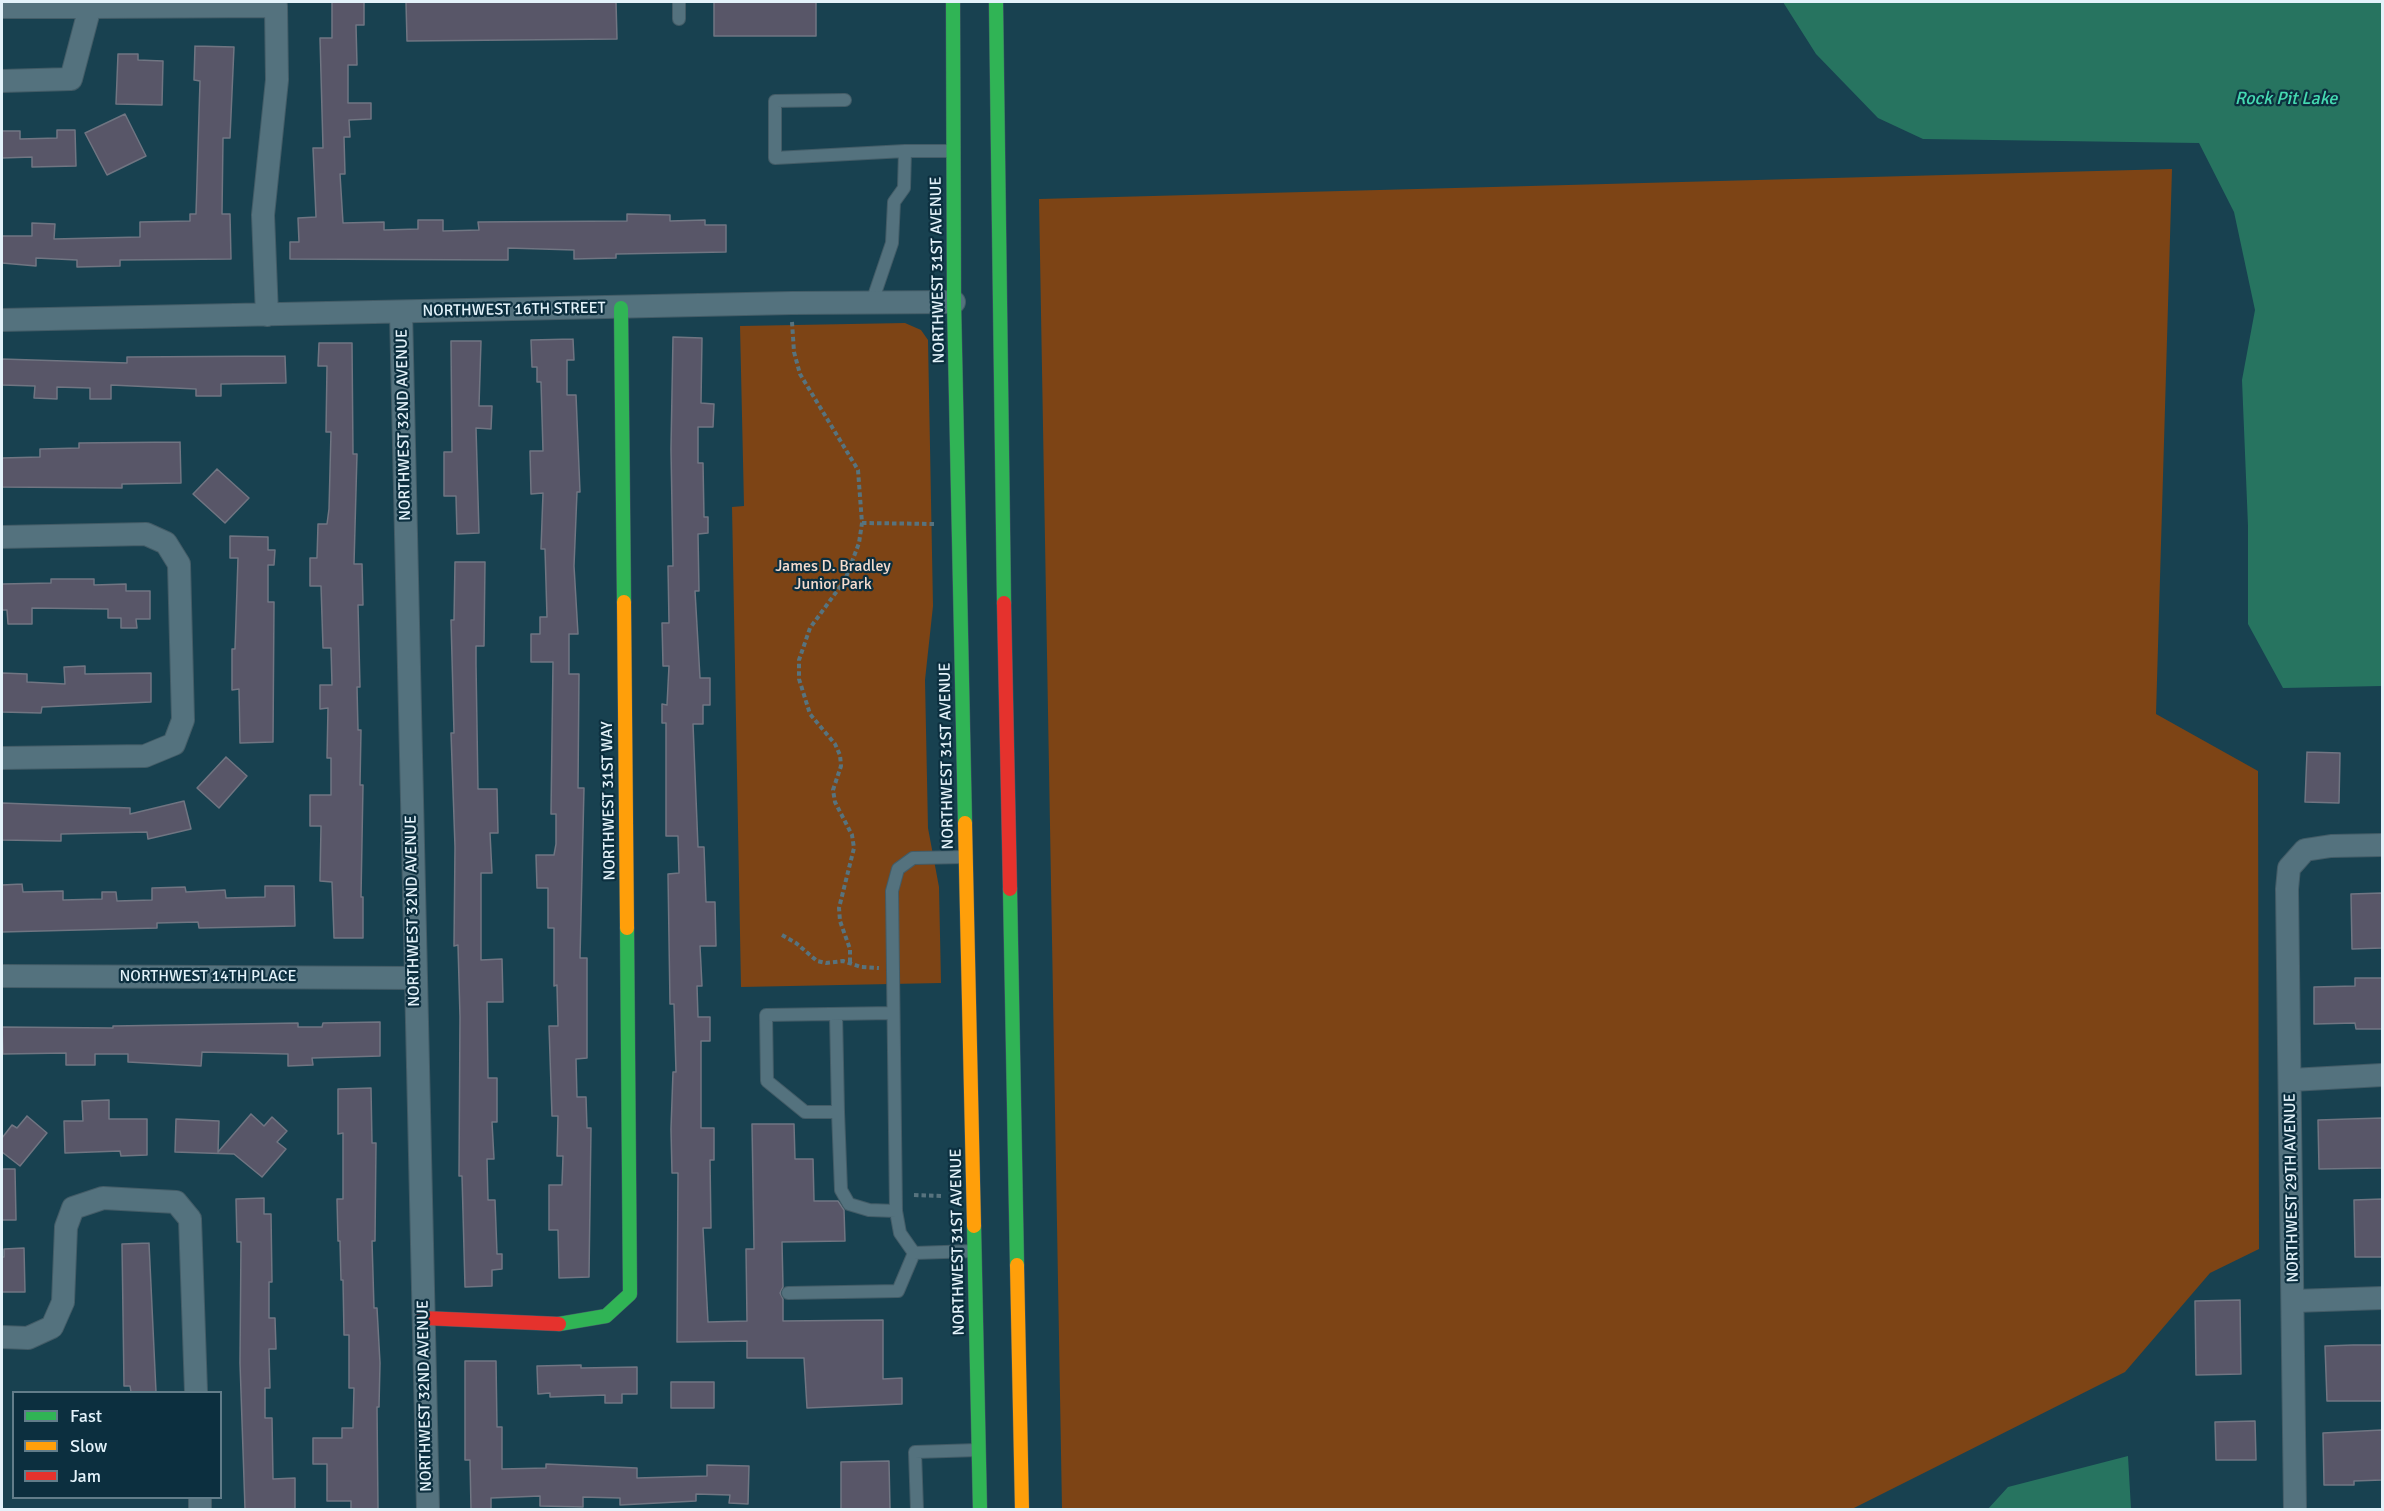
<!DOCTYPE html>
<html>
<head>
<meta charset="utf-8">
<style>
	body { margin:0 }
	#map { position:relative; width:2384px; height:1511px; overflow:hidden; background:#184150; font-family:Signika,sans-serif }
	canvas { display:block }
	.frame { position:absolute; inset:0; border:3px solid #e3f2fa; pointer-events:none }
	.legend { position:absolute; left:12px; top:1391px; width:210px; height:108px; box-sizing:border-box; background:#0c2f3f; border:2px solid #627d8a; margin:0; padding:8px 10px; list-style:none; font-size:18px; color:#e3f2fa }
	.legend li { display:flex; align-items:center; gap:12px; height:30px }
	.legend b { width:30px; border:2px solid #627d8a }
</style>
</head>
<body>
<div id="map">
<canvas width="2384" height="1511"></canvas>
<div class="frame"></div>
<ul class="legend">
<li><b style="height:8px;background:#30b455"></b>Fast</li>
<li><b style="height:8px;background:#ff9f0a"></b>Slow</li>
<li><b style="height:8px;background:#e5322d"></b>Jam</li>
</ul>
</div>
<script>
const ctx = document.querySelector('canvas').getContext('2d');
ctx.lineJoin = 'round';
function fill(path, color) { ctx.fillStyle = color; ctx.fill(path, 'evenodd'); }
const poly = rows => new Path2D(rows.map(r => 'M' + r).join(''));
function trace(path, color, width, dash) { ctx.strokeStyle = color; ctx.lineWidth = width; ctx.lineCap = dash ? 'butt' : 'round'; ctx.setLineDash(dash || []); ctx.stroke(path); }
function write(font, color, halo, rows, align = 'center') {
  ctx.font = font + ' Signika,sans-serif'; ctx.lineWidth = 4.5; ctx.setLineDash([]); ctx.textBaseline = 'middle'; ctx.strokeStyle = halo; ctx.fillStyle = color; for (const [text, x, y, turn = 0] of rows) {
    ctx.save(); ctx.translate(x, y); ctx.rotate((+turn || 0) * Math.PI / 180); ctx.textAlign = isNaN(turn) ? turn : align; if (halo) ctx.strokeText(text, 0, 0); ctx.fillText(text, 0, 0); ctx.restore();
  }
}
const green = poly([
	[2172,169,2156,714,2258,771,2259,1249,2210,1273,2125,1372,1852,1509,1062,1509,1039,199],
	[905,323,921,330,928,340,933,606,925,680,928,828,939,887,941,983,741,987,732,507,744,506,740,326]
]);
const water = poly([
	[1783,2,2382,2,2382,686,2283,688,2248,624,2248,526,2242,380,2255,310,2234,212,2199,143,1923,139,1878,118,1816,54],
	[2128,1456,2131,1509,1988,1509,2008,1487]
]);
const building = poly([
	[332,2,364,2,364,25,356,25,357,65,348,65,348,103,371,103,371,119,349,120,350,137,344,137,345,174,340,174,343,223,384,222,384,230,418,229,418,220,443,220,443,231,479,230,478,222,627,221,627,214,670,215,670,221,705,220,705,225,726,225,726,252,616,254,616,258,574,259,574,250,508,248,508,260,290,259,290,242,299,242,298,218,316,217,313,148,323,148,320,38,332,38,332,2],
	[406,2,616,2,617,39,407,41,406,2],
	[714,2,816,2,816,36,714,36,714,2],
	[195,46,234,47,230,138,223,138,222,214,230,214,231,259,120,260,120,266,77,267,77,260,36,258,36,266,2,263,2,236,32,236,32,223,55,224,54,239,140,237,140,222,190,221,190,214,196,214,200,81,194,80,195,46],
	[118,54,138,54,138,60,163,61,162,105,116,104,118,54],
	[125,114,146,156,107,175,85,133,125,114],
	[57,130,75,130,76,166,32,167,32,157,2,158,2,131,20,131,20,139,57,138,57,130],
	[673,337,702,338,701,403,714,404,713,427,698,427,698,463,703,463,704,517,708,517,708,533,698,534,699,591,695,591,700,678,710,678,710,705,703,705,703,724,693,724,698,847,704,847,706,902,715,902,716,946,700,946,702,986,697,986,698,1017,710,1017,710,1041,701,1041,701,1128,714,1128,714,1160,710,1160,711,1228,703,1228,708,1322,747,1321,746,1249,754,1249,752,1124,794,1124,795,1159,813,1159,814,1201,838,1201,844,1210,845,1241,782,1242,783,1287,780,1293,783,1299,783,1321,883,1320,883,1379,902,1378,902,1404,807,1408,804,1358,747,1358,747,1341,677,1342,678,1173,672,1173,671,1129,673,1072,676,1072,674,1004,670,1004,668,874,679,873,678,836,666,836,666,723,662,723,662,704,667,705,669,666,663,666,662,623,669,623,668,566,673,566,671,449,673,337],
	[573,339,574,360,567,360,567,395,576,395,580,492,577,492,574,566,578,634,569,634,569,674,579,674,578,788,584,788,580,958,587,958,587,1058,576,1059,577,1097,586,1097,587,1128,591,1128,589,1277,559,1278,558,1230,549,1230,549,1185,562,1185,563,1156,557,1156,558,1116,552,1116,549,1026,558,1026,557,985,554,986,554,928,548,928,548,888,537,888,536,855,554,855,556,844,556,814,551,814,553,662,531,662,531,634,540,634,540,617,547,617,545,549,541,549,543,493,531,494,530,451,543,451,541,382,537,382,537,367,532,367,531,340,573,339],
	[451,341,481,341,479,406,492,406,491,429,476,428,479,533,457,534,456,496,444,496,444,452,452,452,451,341],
	[319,343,352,343,353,454,357,454,354,564,362,564,363,605,358,605,360,687,357,687,358,730,361,730,360,785,363,785,361,897,363,897,363,938,334,938,332,882,320,881,321,826,310,826,310,795,331,795,331,758,327,758,328,708,320,709,320,685,332,685,331,648,323,648,321,586,310,586,310,558,317,558,318,524,327,524,329,509,331,432,326,432,327,366,318,366,319,343],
	[285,356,286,383,221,384,221,396,196,396,196,389,111,385,111,399,90,399,90,388,57,387,57,399,34,398,35,386,2,385,2,359,127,363,127,357,285,356],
	[180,442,181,483,122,484,122,488,2,487,2,458,40,457,40,449,79,448,79,443,180,442],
	[217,469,249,498,225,523,193,494,217,469],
	[230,536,268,537,268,550,275,550,274,565,268,565,268,602,274,602,273,742,240,743,239,689,232,690,232,649,235,649,238,558,230,558,230,536],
	[455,562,485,562,484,646,476,646,476,664,478,789,497,789,498,833,490,833,492,873,481,873,481,960,502,959,503,1002,487,1002,488,1078,497,1078,497,1122,492,1122,494,1159,487,1159,488,1200,495,1200,497,1254,502,1254,502,1269,492,1270,492,1286,465,1287,462,1176,459,1176,460,1017,458,945,454,946,455,847,451,733,454,733,451,620,454,620,455,562],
	[51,579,94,579,94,585,126,584,126,591,150,591,150,619,136,619,137,628,121,628,121,618,108,618,108,609,32,608,32,624,8,624,7,610,2,610,2,584,51,583,51,579],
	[85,666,85,674,151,673,151,702,42,707,41,713,2,712,2,673,27,674,27,682,65,684,64,667,85,666],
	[2307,752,2340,753,2339,803,2305,802,2307,752],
	[226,757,247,776,219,808,197,788,226,757],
	[184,801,191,829,148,839,147,832,61,834,61,841,2,840,2,803,130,808,130,814,184,801],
	[22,884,23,892,63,891,63,900,102,899,102,892,116,892,117,901,152,900,152,888,185,887,186,892,225,890,226,898,265,897,265,886,294,886,295,926,199,928,198,922,157,923,157,928,2,932,2,885,22,884],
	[2382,893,2382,948,2352,949,2351,894,2382,893],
	[2355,978,2382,978,2382,1029,2356,1029,2355,1023,2314,1024,2314,987,2355,986,2355,978],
	[380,1022,380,1056,312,1058,313,1065,288,1066,288,1054,202,1052,201,1066,128,1062,128,1054,95,1054,95,1065,66,1065,66,1053,3,1054,2,1027,113,1028,113,1026,298,1023,298,1027,322,1027,323,1023,380,1022],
	[371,1088,372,1143,376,1143,375,1241,372,1241,374,1308,377,1308,380,1363,379,1407,377,1407,378,1509,351,1509,351,1501,327,1501,327,1464,313,1464,313,1438,342,1438,342,1428,353,1428,354,1388,349,1388,349,1335,344,1335,343,1280,341,1280,340,1241,338,1241,337,1199,343,1199,343,1133,338,1134,338,1089,371,1088],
	[109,1100,109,1119,147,1119,147,1155,121,1156,120,1151,65,1153,64,1121,83,1121,82,1101,109,1100],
	[251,1114,264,1126,272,1117,287,1131,277,1142,286,1149,262,1177,234,1154,175,1152,176,1119,219,1121,218,1152,251,1114],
	[27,1116,47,1133,20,1166,2,1152,2,1138,12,1125,17,1128,27,1116],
	[2382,1118,2382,1168,2319,1169,2318,1120,2382,1118],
	[2,1169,15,1169,16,1220,2,1220,2,1169],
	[264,1198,264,1214,271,1214,272,1282,269,1282,269,1318,275,1318,276,1349,269,1349,270,1388,265,1388,265,1418,272,1418,273,1479,295,1478,295,1509,245,1509,240,1363,241,1242,237,1242,236,1199,264,1198],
	[2382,1199,2382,1257,2355,1257,2354,1200,2382,1199],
	[149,1243,156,1392,131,1392,130,1386,124,1386,122,1244,149,1243],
	[24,1248,25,1292,2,1292,2,1257,4,1257,4,1249,24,1248],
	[2240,1300,2241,1374,2196,1375,2195,1301,2240,1300],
	[2353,1345,2382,1345,2382,1401,2327,1401,2325,1346,2353,1345],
	[465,1361,496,1361,497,1427,502,1427,502,1469,546,1468,546,1464,637,1468,637,1478,707,1476,707,1465,749,1466,748,1504,729,1503,730,1495,696,1494,696,1501,620,1505,620,1498,583,1497,583,1507,540,1506,540,1496,491,1498,491,1509,471,1509,470,1460,465,1460,465,1361],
	[581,1365,581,1368,637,1367,637,1394,622,1394,622,1403,605,1403,605,1395,550,1397,550,1393,538,1394,537,1366,581,1365],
	[671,1382,714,1382,714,1408,671,1408,671,1382],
	[2255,1421,2256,1460,2216,1460,2215,1422,2255,1421],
	[2382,1430,2382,1480,2354,1481,2354,1485,2324,1485,2323,1433,2382,1430],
	[889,1461,890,1509,841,1509,841,1462,889,1461]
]);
const path = poly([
	[792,322,794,352,800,374,858,470,862,523,859,543,845,580,810,628,799,660,799,679,810,714,835,744,840,755,841,766,833,790,835,802,852,835,854,848,839,908,840,921,850,949,850,962],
	[862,523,935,524],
	[782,935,796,943,817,961,826,963,843,961,861,967,879,968],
	[914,1195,942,1196]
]);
const lane = poly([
	[679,2,679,19],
	[845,100,775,101,775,158,905,151],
	[872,302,892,243,894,202,904,188,905,151,953,151],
	[964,857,913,858,898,869,892,891,896,1211,900,1233,914,1253,974,1251],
	[836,1014,838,1112,805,1112,767,1081,766,1015,893,1013],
	[838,1112,841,1190,849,1204,869,1210,896,1211],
	[788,1293,898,1291,914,1253],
	[917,1510,915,1452,978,1450]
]);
const street = poly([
	[2,7,90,7,71,79,2,81],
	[90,7,276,6,277,80,263,215,267,315],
	[401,312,428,1510],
	[2,320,792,303,954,302],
	[2,537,146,534,166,543,179,564,183,720,174,744,145,756,2,758],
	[2,976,415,978],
	[2291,1080,2382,1075],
	[2294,1301,2382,1298],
	[2,1337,28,1338,52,1327,63,1302,66,1227,73,1208,103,1198,176,1202,190,1219,196,1392],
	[200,1498,200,1510],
	[2295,1510,2287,889,2289,868,2305,850,2331,846,2382,845]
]);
const fast = poly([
	[953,2,954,302,965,823],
	[996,2,1004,603],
	[621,308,624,602],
	[1010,889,1017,1265],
	[974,1226,980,1510],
	[559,1324,606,1316,630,1294,627,928]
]);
const slow = poly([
	[624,602,627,928],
	[965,823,974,1226],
	[1017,1265,1022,1510]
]);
const jam = poly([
	[1004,603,1010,889],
	[423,1318,559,1324]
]);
const streetNames = [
	["NORTHWEST 31ST AVENUE",938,270,-91],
	["NORTHWEST 16TH STREET",514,310,-1],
	["NORTHWEST 32ND AVENUE",404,425,-91],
	["NORTHWEST 31ST AVENUE",947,756,-91],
	["NORTHWEST 31ST WAY",609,801,-91],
	["NORTHWEST 32ND AVENUE",413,911,-91],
	["NORTHWEST 14TH PLACE",208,977],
	["NORTHWEST 29TH AVENUE",2292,1188,-91],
	["NORTHWEST 31ST AVENUE",958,1242,-91],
	["NORTHWEST 32ND AVENUE",425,1396,-91]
];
const parkNames = [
	["James D. Bradley",833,567],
	["Junior Park",833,585]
];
const waterNames = [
	["Rock Pit Lake",2286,99]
];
fill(green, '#7d4415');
fill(water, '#277460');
fill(building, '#585668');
trace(building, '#707582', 1.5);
trace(lane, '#435c67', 14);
trace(street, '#435c67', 24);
trace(fast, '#435c67', 15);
trace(slow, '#435c67', 15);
trace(jam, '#435c67', 15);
trace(path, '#57737e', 4, [4.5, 3]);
trace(lane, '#54727e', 12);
trace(street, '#54727e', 22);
trace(fast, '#30b455', 14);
trace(slow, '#ff9f0a', 14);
trace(jam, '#e5322d', 14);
write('16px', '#e3f2fa', '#0c2f3f', streetNames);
write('16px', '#f6dcce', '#0c2f3f', parkNames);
write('italic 18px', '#45dab1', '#0c2f3f', waterNames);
</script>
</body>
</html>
